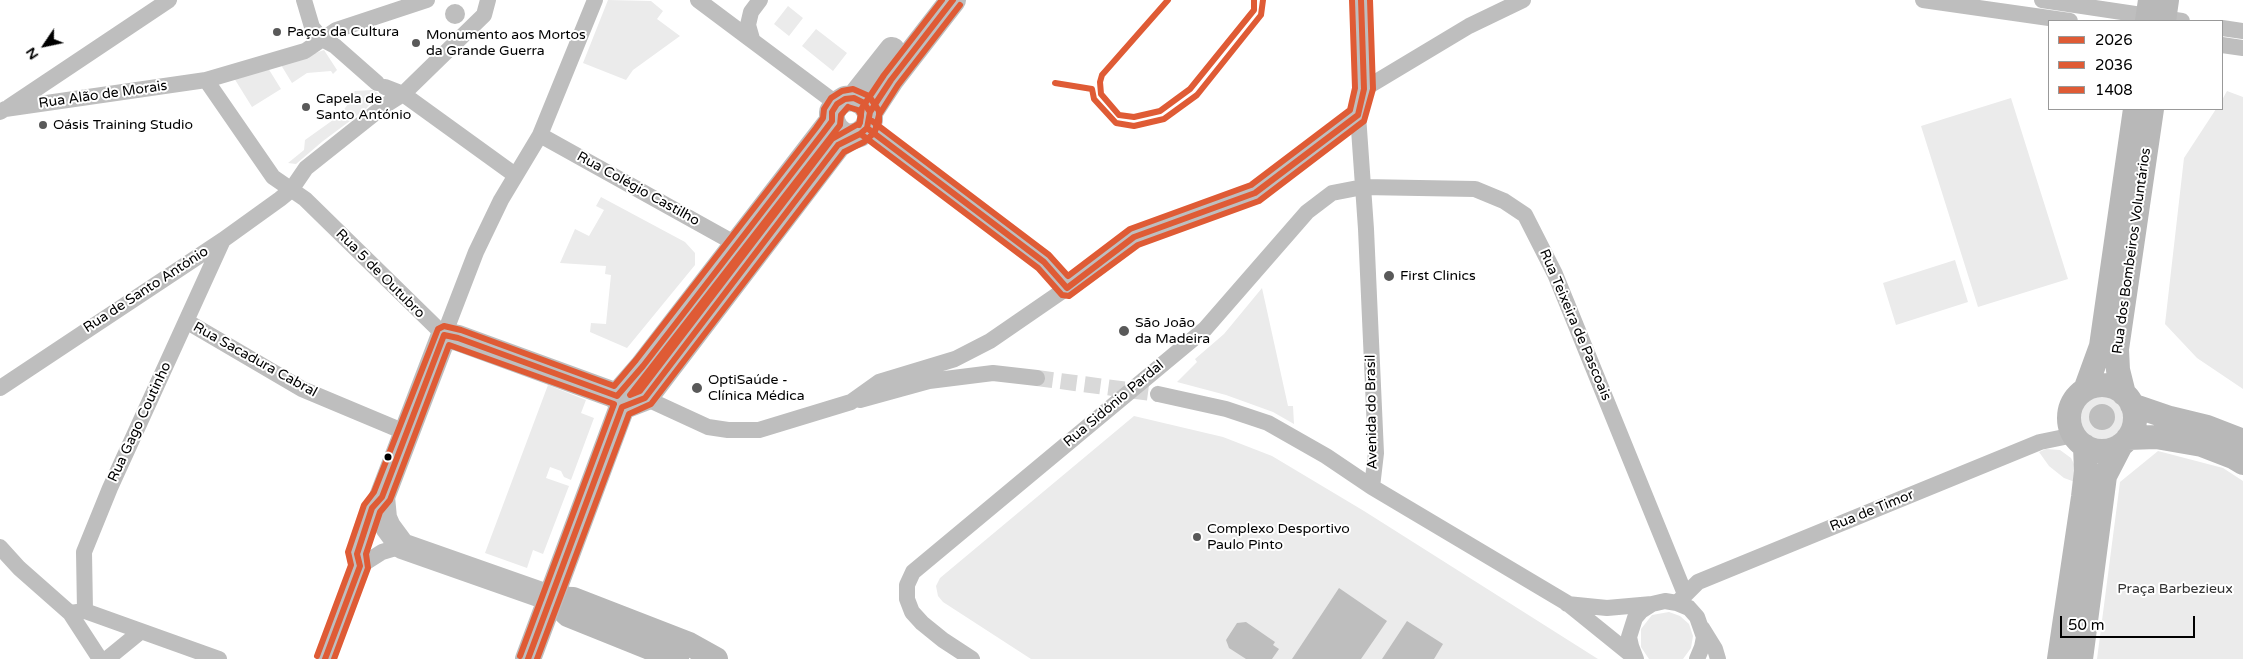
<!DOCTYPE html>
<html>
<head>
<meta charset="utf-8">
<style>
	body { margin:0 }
	#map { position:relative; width:2243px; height:659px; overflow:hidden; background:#fff; font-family:"Varela Round",sans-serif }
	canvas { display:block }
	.legend { position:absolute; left:2048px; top:20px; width:175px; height:90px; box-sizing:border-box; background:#fff; border:1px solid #999; margin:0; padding:6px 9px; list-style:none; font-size:15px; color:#000 }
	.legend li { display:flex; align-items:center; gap:10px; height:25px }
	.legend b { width:25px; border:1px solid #999 }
	.north { position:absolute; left:20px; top:20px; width:50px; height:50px; -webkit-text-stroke:4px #fff; paint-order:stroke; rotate:236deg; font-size:14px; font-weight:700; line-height:20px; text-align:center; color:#000 }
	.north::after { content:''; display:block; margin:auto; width:18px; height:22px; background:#000; clip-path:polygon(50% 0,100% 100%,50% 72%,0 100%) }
	.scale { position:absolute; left:2060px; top:616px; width:135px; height:22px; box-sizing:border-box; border:2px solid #000; border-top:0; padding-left:6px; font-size:15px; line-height:18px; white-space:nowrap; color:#000; -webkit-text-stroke:4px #fff; paint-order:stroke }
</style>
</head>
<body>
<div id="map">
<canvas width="2243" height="659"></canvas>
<ul class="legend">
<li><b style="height:6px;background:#df5b35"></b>2026</li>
<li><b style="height:6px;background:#df5b35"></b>2036</li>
<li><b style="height:6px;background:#df5b35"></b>1408</li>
</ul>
<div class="north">N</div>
<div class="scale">50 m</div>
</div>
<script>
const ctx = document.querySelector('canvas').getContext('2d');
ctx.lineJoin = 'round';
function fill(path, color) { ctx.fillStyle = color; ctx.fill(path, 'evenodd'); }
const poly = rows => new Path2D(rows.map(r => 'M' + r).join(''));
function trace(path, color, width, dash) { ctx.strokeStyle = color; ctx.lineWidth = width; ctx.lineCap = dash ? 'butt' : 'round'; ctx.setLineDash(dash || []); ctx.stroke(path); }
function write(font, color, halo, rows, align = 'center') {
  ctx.font = font + ' "Varela Round",sans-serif'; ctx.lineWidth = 4; ctx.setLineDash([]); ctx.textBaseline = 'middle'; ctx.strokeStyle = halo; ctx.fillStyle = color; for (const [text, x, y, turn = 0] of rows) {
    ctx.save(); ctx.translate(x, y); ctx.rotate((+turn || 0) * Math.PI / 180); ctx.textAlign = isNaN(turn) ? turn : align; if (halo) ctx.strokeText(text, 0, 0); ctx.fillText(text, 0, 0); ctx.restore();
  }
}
const green = poly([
	[608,0,651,1,663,11,657,19,680,36,633,70,626,80,583,63],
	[788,6,803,18,789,36,774,24],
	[816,29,847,53,833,71,802,46],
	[324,50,337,70,333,74,331,71,307,73,292,83,281,65],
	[268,68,281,89,252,107,234,78],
	[372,90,378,93,366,109,323,141,296,164,288,163,304,150,305,140,340,115,348,104,349,97,355,91],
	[2227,91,2243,97,2243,389,2197,358,2165,324,2184,158,2216,109,2222,109,2222,100],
	[2011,98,2068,279,1978,307,1921,126],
	[601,197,685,242,695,253,695,265,627,348,590,332,591,323,606,324,611,275,605,274,606,266,560,263,575,229,589,236,604,210,596,206],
	[1955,260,1968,302,1896,325,1883,283],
	[1262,288,1288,406,1293,406,1294,424,1273,412,1226,395,1177,382,1197,362,1195,359,1224,334],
	[548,385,586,400,581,413,594,418,571,480,564,477,561,471,550,467,546,478,569,486,543,554,533,550,527,568,485,553],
	'2077 418a25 25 0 1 1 50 0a25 25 0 1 1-50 0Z',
	[1134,416,1223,437,1272,456,1364,511,1598,659,1031,659,943,602,938,596,936,586,940,578],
	[2046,449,2060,450,2071,458,2074,464,2075,482,2064,478,2049,466,2039,452],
	[2158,451,2223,468,2243,481,2243,659,2097,659,2120,482],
	[1669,612,1680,616,1689,624,1693,636,1691,648,1683,659,1649,659,1641,647,1641,629,1652,615]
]);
const water = poly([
	'445 14a10 10 0 1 1 20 0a10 10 0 1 1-20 0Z',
	'2089 417a13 13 0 1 1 26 0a13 13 0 1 1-26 0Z',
	[1339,588,1387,621,1361,659,1292,659],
	[1407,621,1443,644,1434,659,1382,659],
	[1246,622,1275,642,1273,645,1279,649,1272,659,1246,659,1229,648,1226,640,1237,623]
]);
const streetTunnel = poly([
	[1037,378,1158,394]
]);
const street = poly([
	[304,0,312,27,322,39,335,46,377,83],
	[698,0,837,104],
	[1361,0,1364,89,1358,115,1366,229,1376,453,1372,487,1567,603,1635,658],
	[1923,0,2070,21],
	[2042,0,2182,21],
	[2222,28,2243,31],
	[752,39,748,25,751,12,760,0],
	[2222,45,2243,48],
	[206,80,273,177,305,199,444,335,476,252,501,200,540,135,595,0],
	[385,87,403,94,515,175],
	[1364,89,1469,26,1523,0],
	[9,107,169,0],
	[0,112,5,109,206,80,305,51,336,30,427,0],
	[867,128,1044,262,1067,288],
	[540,135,736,244],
	[186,321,302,389,407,433],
	[0,388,223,240,280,199,291,190,306,168,384,106,403,94,484,15,488,0],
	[1158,394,1226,409,1268,423,1326,456,1372,487],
	[645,398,708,427,728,430,759,430,851,402,879,382,955,359,990,341,1067,288,1134,237,1231,203,1255,193,1277,178,1358,115],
	[860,400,929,381,993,373,1037,378],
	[0,547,19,568,70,613,85,611,219,659],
	[360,566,357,554,372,508,382,497],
	[1677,603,1698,582,2040,442,2074,435],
	[1567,604,1607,608,1652,604],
	[85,611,84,552,110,488,223,240],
	[70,613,100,659],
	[1702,628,1715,649,1718,659],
	[107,659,140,632],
	[325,659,360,566,382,552,402,546],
	[972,659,943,640,922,623,912,612,907,599,907,585,913,572,1205,329,1307,212,1332,193,1363,187,1475,189,1504,201,1525,215,1555,274,1685,594],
	[1636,659,1631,646,1629,637,1635,618,1641,611,1652,604,1665,601,1677,603,1689,608,1697,617,1704,637,1702,647,1697,659]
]);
const secondary = poly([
	[2147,21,2150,0],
	[2164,21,2167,0],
	'2069 418a33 33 0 1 1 66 0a33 33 0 1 1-66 0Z',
	[2085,390,2101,346,2135,109],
	[2124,394,2118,370,2117,349,2152,109],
	[2132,405,2170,418,2207,427,2243,441],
	[2128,438,2156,437,2202,445,2233,457,2243,463],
	[550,598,573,599,689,644,716,659],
	[550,598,568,615,677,659],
	[2059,659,2083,497,2086,471,2085,446],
	[2081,659,2105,476,2121,445]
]);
const primary = poly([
	[854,98,892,50],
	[870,112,891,80,953,0],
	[617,396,643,366,832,121],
	[622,407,645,398,838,145,851,137,860,134,867,128,870,120,870,112,864,103,854,98,845,99,837,104,832,112,832,121,836,129,843,135,851,137],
	[550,598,402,546,388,527,384,518,382,497,444,335,458,338,617,396],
	[528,659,622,407,617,396]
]);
const bus1 = poly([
	[1168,0,1102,75,1100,82,1101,94,1119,115,1134,117,1160,111,1190,89,1254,10,1254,0],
	[867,128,1044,262,1067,288,1134,237,1255,193,1358,115,1364,89,1361,0],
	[867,128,870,112,891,80,953,0],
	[325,659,360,566,357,554,372,508,382,497,444,335,458,338,617,396,643,366,823,133,832,121,832,112,837,104,845,99,854,98,864,103,870,112,867,128,860,134,838,145,645,398,622,407,528,659]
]);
const bus2 = poly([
	[1055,83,1092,89,1094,99,1116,123,1134,126,1164,119,1197,95,1261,15,1263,0],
	[848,107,858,110,861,115,860,123,832,139,640,391,630,395,830,138,840,125,841,115,848,107],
	[875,131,879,115,898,85,960,5],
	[862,135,1038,268,1062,295,1069,296,1138,245,1259,201,1364,121,1373,89,1370,0],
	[334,659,368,568,366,554,380,512,390,500,449,345,614,404,520,656]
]);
const bus3 = poly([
	[872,121,1049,255,1068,276,1130,229,1251,185,1350,110,1355,88,1352,0],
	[859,125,862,108,884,75,942,0],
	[317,656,351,565,348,552,364,505,374,492,438,329,444,326,461,330,614,386,636,360,816,128,823,118,824,109,831,98,842,91,853,89,869,96,879,111,879,122,874,133,864,142,844,152,651,404,629,414,537,659]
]);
const markers = [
	[277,32,5,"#595959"],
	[416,43,5,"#595959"],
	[306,107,5,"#595959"],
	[43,125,5,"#595959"],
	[1389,276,6,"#595959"],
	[1124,331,6,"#595959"],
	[697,388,6,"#595959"],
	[388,457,4.5,"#000"],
	[1197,537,5,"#595959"]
];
const poiNames = [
	["Paços da Cultura",287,32],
	["Monumento aos Mortos",426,35],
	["da Grande Guerra",426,51],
	["Capela de",316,99],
	["Santo António",316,115],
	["Oásis Training Studio",53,125],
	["First Clinics",1400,276],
	["São João",1135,323],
	["da Madeira",1135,339],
	["OptiSaúde -",708,380],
	["Clínica Médica",708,396],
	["Complexo Desportivo",1207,529],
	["Paulo Pinto",1207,545]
];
const streetNames = [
	["Rua Alão de Morais",103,95,-8],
	["Rua Colégio Castilho",638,189,29],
	["Rua dos Bombeiros Voluntários",2132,251,-82],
	["Rua 5 de Outubro",380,274,45],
	["Rua de Santo António",146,290,-33],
	["Rua Teixeira de Pascoais",1575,325,67],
	["Rua Sacadura Cabral",255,360,29],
	["Rua Sidónio Pardal",1114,404,-40],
	["Avenida do Brasil",1372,412,-91],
	["Rua Gago Coutinho",140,422,-65],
	["Rua de Timor",1872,511,-22]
];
const parkNames = [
	["Praça Barbezieux",2175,589]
];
fill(green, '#ebebeb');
fill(water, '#bebebe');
trace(streetTunnel, '#d9d9d9', 16, [16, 8]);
trace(street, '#bebebe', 16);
trace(secondary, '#b8b8b8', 24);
trace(primary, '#bebebe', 26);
trace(bus1, '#df5b35', 6);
trace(bus2, '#df5b35', 6);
trace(bus3, '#df5b35', 6);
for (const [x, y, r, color] of markers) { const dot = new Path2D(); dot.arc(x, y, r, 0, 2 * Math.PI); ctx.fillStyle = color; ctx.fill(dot); trace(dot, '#fff', 2); }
write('14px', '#000', '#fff', poiNames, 'left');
write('14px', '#000', '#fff', streetNames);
write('14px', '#323232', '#fff', parkNames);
</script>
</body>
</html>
